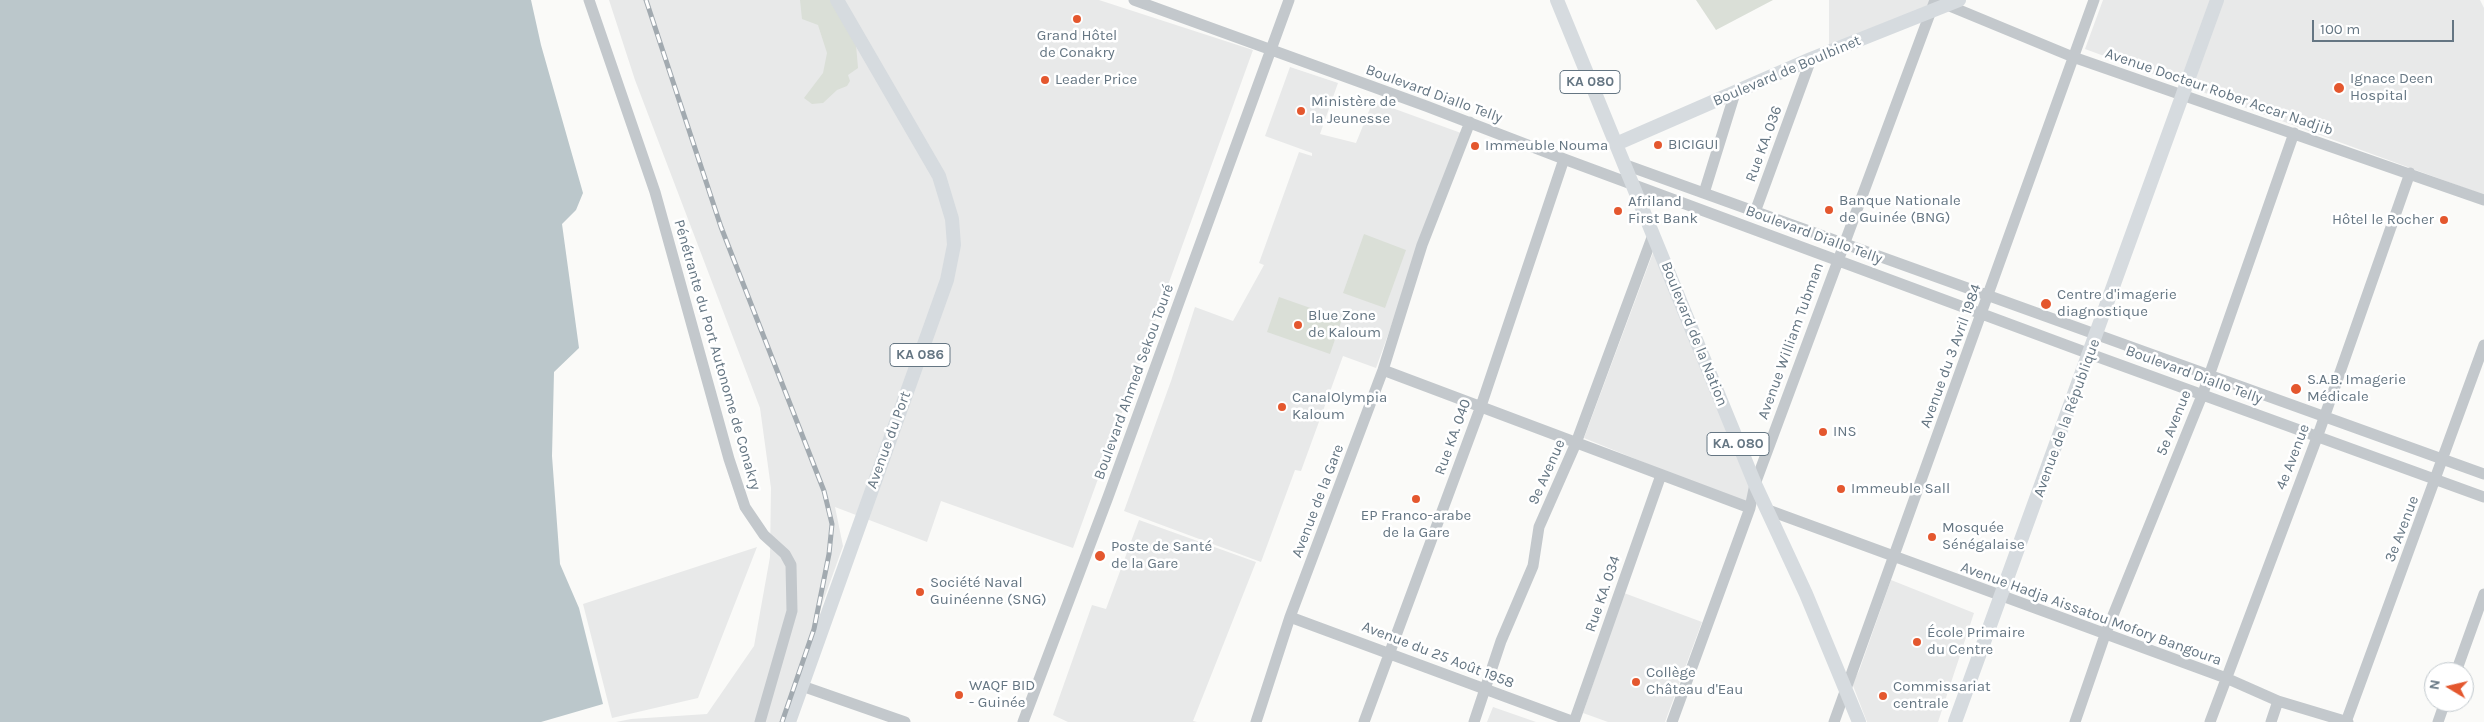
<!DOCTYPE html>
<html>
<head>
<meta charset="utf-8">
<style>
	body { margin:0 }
	#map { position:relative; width:2484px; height:722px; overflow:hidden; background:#fafaf8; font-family:Karla,sans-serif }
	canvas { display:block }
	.north { position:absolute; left:2424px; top:662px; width:50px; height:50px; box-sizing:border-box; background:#fff; border:1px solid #c1c8cd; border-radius:50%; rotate:279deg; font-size:14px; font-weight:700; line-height:20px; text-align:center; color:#657683 }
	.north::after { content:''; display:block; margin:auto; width:18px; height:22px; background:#e4572e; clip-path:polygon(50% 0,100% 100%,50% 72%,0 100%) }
	.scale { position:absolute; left:2312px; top:20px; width:142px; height:22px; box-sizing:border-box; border:2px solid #657683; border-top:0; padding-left:6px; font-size:15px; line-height:18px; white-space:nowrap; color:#657683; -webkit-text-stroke:4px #fff; paint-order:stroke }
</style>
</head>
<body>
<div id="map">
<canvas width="2484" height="722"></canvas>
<div class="north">N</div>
<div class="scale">100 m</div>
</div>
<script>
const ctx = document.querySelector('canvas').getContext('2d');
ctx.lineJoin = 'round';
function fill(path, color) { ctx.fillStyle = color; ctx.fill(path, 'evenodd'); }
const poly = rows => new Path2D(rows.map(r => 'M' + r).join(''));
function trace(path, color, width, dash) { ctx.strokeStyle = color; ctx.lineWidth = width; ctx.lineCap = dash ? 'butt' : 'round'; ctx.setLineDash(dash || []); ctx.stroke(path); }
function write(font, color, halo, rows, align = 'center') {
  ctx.font = font + ' Karla,sans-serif'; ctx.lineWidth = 5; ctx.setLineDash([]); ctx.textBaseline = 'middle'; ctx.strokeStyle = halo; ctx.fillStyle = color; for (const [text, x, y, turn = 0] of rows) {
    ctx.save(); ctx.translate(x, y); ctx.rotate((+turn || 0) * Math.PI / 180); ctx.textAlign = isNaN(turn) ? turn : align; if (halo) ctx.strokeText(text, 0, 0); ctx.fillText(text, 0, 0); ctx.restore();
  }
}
const built = poly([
	[609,0,1099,0,1253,50,1073,548,941,501,927,542,835,507,843,546,780,722,616,722,631,719,707,714,754,646,770,557,771,488,760,408,635,80],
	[1829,0,1932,0,1930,6,1829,50],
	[2103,0,2480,0,2484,8,2484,195,2085,49],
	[1290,67,1338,83,1320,134,1356,143,1373,101,1461,133,1376,368,1343,356,1301,471,1295,470,1261,562,1124,511,1171,381,1195,307,1233,321,1264,265,1259,263,1299,152,1312,156,1312,153,1265,136],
	[1654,250,1752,493,1748,505,1584,438],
	[1139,520,1256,562,1193,721,1197,722,1068,722,1053,715,1092,605,1106,609],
	[757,547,698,698,612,718,583,604],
	[1891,580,1974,613,1938,722,1867,722,1852,683,1859,671],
	[1624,593,1702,622,1665,722,1608,722,1583,713],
	[1493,707,1536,722,1487,722]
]);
const green = poly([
	[800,0,840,0,856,45,858,68,848,75,850,81,847,86,837,90,823,103,812,104,804,98,823,73,827,53,818,25,802,19],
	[1696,0,1773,0,1716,30],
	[1364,234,1406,250,1385,308,1343,293],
	[1279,297,1342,319,1330,354,1267,332]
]);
const water = poly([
	[0,0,531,0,541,45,583,193,576,210,562,224,579,348,554,372,552,456,560,564,579,608,603,704,541,722,0,722]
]);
const minor = poly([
	[589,0,655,192,729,459,745,507,764,535,785,554,791,565,792,611,760,722],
	[1134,0,1426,106,1564,159,2090,354,2484,497],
	[1947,5,2073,57,2484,200],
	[1623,164,2484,474],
	[1704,193,1735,93],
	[1755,212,1811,59],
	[1383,370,1750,508],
	[1768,510,2226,678,2278,701,2348,722],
	[1290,617,1574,722,1661,475],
	[2456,672,2484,594],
	[802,686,905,722],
	[1023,722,1108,497,1289,0],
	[1256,722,1290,617,1383,370,1422,245,1470,122],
	[1364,722,1481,406,1564,159],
	[1474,722,1501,641,1533,566,1539,527,1576,443,1653,235],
	[1672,722,1750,508,1755,484,1935,0],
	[1834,722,2094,0],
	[2075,722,2105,635,2203,393,2294,133],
	[2210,722,2318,435,2410,173],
	[2271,722,2278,701],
	[2346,722,2484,345],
	[2438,722,2445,702]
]);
const major = poly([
	[1557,0,1755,484,1806,594,1859,722],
	[1616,144,1811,59,1959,0],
	[789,722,947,280,954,245,952,219,939,176,837,0],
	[1955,722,2217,0]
]);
const rail = poly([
	[646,0,721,227,824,491,832,524,829,554,814,629,782,722]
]);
const markers = [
	[1077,19,5,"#e4572e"],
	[1045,80,5,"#e4572e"],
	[2339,88,6,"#e4572e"],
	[1301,111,5,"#e4572e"],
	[1658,145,5,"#e4572e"],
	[1475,146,5,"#e4572e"],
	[1829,210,5,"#e4572e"],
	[1618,211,5,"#e4572e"],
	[2444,220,5,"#e4572e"],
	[2046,304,6,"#e4572e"],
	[1298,325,5,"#e4572e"],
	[2296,389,6,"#e4572e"],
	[1282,407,5,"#e4572e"],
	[1823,432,5,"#e4572e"],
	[1841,489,5,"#e4572e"],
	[1416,499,5,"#e4572e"],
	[1932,537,5,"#e4572e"],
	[1100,556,6,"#e4572e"],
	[920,592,5,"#e4572e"],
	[1917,642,5,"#e4572e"],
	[1636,682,5,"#e4572e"],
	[959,695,5,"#e4572e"],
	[1883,696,5,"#e4572e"]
];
const shields = [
	[1590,82,60],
	[920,355,60],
	[1738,444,62]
];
const shieldNames = [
	["KA 080",1590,82],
	["KA 086",920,355],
	["KA. 080",1738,444]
];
const poiNames = [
	["Grand Hôtel",1077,36,"center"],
	["de Conakry",1077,53,"center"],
	["Ignace Deen",2350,79],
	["Hospital",2350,96],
	["Leader Price",1055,80],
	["Ministère de",1311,102],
	["la Jeunesse",1311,119],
	["BICIGUI",1668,145],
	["Immeuble Nouma",1485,146],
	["Banque Nationale",1839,201],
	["de Guinée (BNG)",1839,218],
	["Afriland",1628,202],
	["First Bank",1628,219],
	["Hôtel le Rocher",2434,220,"right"],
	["Centre d'imagerie",2057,295],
	["diagnostique",2057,312],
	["Blue Zone",1308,316],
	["de Kaloum",1308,333],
	["S.A.B. Imagerie",2307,380],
	["Médicale",2307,397],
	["CanalOlympia",1292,398],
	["Kaloum",1292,415],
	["INS",1833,432],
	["Immeuble Sall",1851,489],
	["EP Franco-arabe",1416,516,"center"],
	["de la Gare",1416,533,"center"],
	["Mosquée",1942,528],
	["Sénégalaise",1942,545],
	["Poste de Santé",1111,547],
	["de la Gare",1111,564],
	["Société Naval",930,583],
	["Guinéenne (SNG)",930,600],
	["École Primaire",1927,633],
	["du Centre",1927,650],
	["Collège",1646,673],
	["Château d'Eau",1646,690],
	["WAQF BID",969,686],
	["- Guinée",969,703],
	["Commissariat",1893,687],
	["centrale",1893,704]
];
const streetNames = [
	["Boulevard de Boulbinet",1787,71,-23],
	["Avenue Docteur Rober Accar Nadjib",2219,92,19],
	["Boulevard Diallo Telly",1434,94,20],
	["Rue KA. 036",1764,144,-70],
	["Boulevard Diallo Telly",1814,235,20],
	["Boulevard de la Nation",1694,334,68],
	["Avenue William Tubman",1791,341,-70],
	["Pénétrante du Port Autonome de Conakry",717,355,74],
	["Avenue du 3 Avril 1984",1951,356,-70],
	["Boulevard Diallo Telly",2194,375,20],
	["Boulevard Ahmed Sekou Touré",1134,382,-70],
	["Avenue de la République",2067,418,-70],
	["5e Avenue",2174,423,-68],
	["Rue KA. 040",1453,437,-70],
	["Avenue du Port",889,440,-70],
	["4e Avenue",2293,457,-69],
	["9e Avenue",1547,472,-66],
	["Avenue de la Gare",1318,501,-69],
	["3e Avenue",2402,529,-69],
	["Rue KA. 034",1603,594,-71],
	["Avenue Hadja Aissatou Mofory Bangoura",2091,614,20],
	["Avenue du 25 Août 1958",1438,655,21]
];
fill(built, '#e8e9e9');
fill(green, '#dadfd7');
fill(water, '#bbc7cb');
trace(minor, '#c3c8cc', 11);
trace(major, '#d6dbdf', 14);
trace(rail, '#a2aab0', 5);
trace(rail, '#fff', 3, [9]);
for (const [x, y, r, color] of markers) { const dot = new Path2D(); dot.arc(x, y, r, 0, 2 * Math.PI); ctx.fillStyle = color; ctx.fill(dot); trace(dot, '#fff', 2); }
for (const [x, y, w] of shields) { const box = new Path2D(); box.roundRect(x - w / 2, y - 11.5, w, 23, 4); ctx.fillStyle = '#fff'; ctx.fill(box); trace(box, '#657683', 1); }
write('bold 14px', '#657683', null, shieldNames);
write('15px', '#657683', '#fff', poiNames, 'left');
write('15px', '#657683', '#fff', streetNames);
</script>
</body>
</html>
